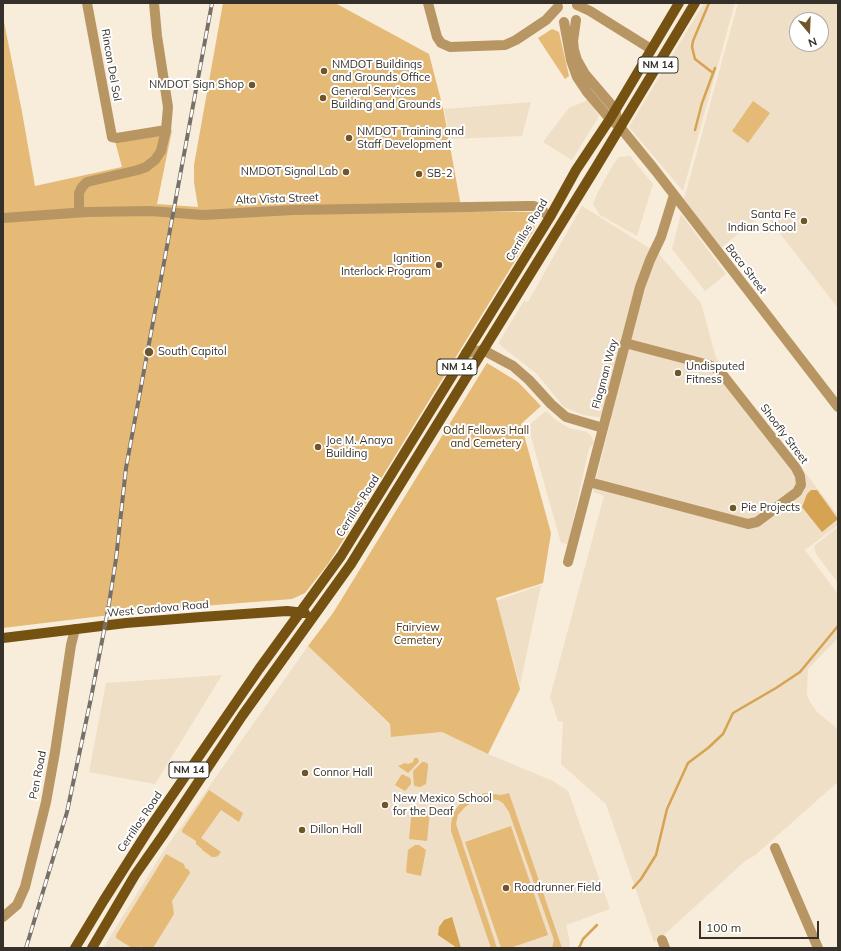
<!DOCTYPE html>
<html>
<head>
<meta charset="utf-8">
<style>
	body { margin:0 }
	#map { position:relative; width:841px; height:951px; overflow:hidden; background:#f8ecda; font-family:Mulish,sans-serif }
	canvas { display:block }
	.frame { position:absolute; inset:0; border:4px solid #35302a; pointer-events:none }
	.north { position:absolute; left:789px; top:12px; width:40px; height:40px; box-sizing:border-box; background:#fff; border:1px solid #aeacaa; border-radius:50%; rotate:161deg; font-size:11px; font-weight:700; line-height:16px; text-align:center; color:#35302a }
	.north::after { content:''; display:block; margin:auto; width:14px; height:18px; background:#715528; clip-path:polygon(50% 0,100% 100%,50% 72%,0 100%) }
	.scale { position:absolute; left:699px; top:921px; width:120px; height:18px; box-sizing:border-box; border:2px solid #35302a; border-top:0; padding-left:5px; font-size:12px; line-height:14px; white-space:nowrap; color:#35302a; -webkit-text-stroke:3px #fff; paint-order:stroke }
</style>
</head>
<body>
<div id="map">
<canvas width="841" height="951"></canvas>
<div class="frame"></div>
<div class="north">N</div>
<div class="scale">100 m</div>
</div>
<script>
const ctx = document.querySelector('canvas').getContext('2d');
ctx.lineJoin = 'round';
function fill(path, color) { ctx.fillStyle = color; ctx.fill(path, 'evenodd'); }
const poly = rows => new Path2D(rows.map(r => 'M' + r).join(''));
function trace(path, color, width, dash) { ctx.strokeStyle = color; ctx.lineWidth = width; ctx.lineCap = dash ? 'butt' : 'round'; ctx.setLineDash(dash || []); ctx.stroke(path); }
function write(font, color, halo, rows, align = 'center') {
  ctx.font = font + ' Mulish,sans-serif'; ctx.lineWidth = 4; ctx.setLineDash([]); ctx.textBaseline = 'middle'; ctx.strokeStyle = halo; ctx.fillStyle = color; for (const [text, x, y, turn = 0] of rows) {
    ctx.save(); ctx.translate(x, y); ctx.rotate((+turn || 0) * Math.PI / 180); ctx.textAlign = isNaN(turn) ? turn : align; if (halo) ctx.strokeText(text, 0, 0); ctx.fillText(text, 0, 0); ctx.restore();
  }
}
const built = poly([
	[704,3,735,3,683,191,629,127],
	[738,3,838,3,838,308,764,213,721,248,684,199],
	[797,20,821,20,821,44,797,44],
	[588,100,599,116,572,160,543,142,569,108],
	[531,102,522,136,450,139,444,109],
	[630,156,653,184,637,236,600,215,593,204,597,194,611,168,619,157],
	[582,206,659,254,701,303,716,358,838,515,838,525,805,550,838,594,838,638,808,669,807,688,807,695,810,702,818,713,838,729,838,782,754,856,745,861,665,934,654,942,606,804,561,764,563,722,558,721,550,697,604,496,607,497,593,492,611,419,583,415,564,407,536,373,502,347,499,342,524,301,528,302],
	[681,214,726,274,705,291,672,249],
	[546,411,556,420,569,428,587,432,592,437,594,443,589,448,568,544,561,543,528,426],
	[838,527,838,583,816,554,814,546],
	[541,585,520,685,496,601],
	[308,646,390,725,392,737,442,732,488,754,553,781,568,791,610,909,566,925,570,942,569,948,103,948,161,855],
	[222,675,155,784,89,772,106,683]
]);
const green = poly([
	[223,3,335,3,429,54,443,108,462,212,532,212,535,213,536,219,534,230,342,542,328,564,305,593,292,599,151,610,3,628,3,17,22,112,35,186,122,167,115,141,172,130,157,204,198,207,194,182,194,165],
	[552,29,559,32,569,76,565,79,538,38],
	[753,101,770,113,748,143,732,131],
	[487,363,518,382,541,406,521,424,551,533,543,583,496,598,520,689,488,754,442,732,391,737,390,724,308,646,333,613],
	[414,758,418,758,419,762,408,773,398,766,405,763,408,764,413,762],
	[422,762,425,762,428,764,428,767,426,784,420,787,414,786,413,771],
	[402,774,410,778,411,781,411,784,405,791,395,785],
	[209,790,243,813,239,822,221,810,201,838,221,852,218,856,215,857,212,857,202,850,202,849,196,844,196,841,182,832,182,830],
	[485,793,501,795,509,793,562,948,552,948,554,940,509,812,503,803,498,800,486,799,471,803,464,808,458,815,456,824,497,948,491,948,451,831,451,824,453,812,461,803,469,798],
	[412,808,430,811,427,841,409,839],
	[511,826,548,935,510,948,501,948,465,842],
	[415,845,419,845,426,850,421,876,407,873,406,871,408,850],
	[166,854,184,864,185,868,189,870,190,873,172,901,174,914,153,948,144,948,141,946,140,948,132,948,116,938,116,935]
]);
const water = poly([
	[811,490,817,490,838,519,822,532,802,507,807,494],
	[452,917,461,948,457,948,438,935,439,927,444,920]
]);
const stream = poly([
	[709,3,693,41,692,47,695,59,713,73],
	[695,130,702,103,715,68],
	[633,888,641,879,656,855,667,809,688,763,708,748,723,734,733,713,776,688,800,672,838,626],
	[579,948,583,939,597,925]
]);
const minor = poly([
	[87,3,112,137,117,138,166,130],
	[428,3,437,37,441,43,450,47,505,45,516,40,546,20,558,7],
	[577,5,590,11,651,49],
	[576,20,573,41,574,50,577,60,585,74,615,109,617,118],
	[564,22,571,60,577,77,587,92,610,119,620,127,655,170,838,407],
	[79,212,79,193,82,187,87,182,138,170,146,167,155,160,161,151,166,130,168,107,157,36,154,3],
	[3,218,87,212,150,211,203,215,293,210,529,206,534,206,540,209,550,217],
	[466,353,483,350,513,366,529,380,551,404,566,417,603,428],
	[589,482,748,524,757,522,797,492,801,485,800,476,796,468,719,370,709,365,625,343],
	[568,562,640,287,650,260,661,237,674,195],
	[775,848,818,948],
	[3,917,17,905,25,887,46,802,55,752,71,645,75,629],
	[662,940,665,948]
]);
const major = poly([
	[3,638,126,623,201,617,287,611,305,613],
	[75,948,104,900,151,826,259,669,341,556,550,217,576,170,610,119,679,3],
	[92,948,135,875,163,835,242,716,351,564,595,169,695,3]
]);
const rail = poly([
	[26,948,67,812,91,698,108,610,116,559,126,468,212,3]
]);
const markers = [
	[324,71,4,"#715528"],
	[252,85,4,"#715528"],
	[323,98,4,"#715528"],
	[349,138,4,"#715528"],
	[346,172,4,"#715528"],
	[419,174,4,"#715528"],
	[804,221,4,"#715528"],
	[439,265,4,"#715528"],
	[149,352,5,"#715528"],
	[678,373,4,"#715528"],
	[318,447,4,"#715528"],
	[733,508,4,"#715528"],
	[305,773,4,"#715528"],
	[385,805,4,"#715528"],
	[302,830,4,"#715528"],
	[506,888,4,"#715528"]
];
const shields = [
	[658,65,40],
	[457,367,40],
	[189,770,40]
];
const shieldNames = [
	["NM 14",658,65],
	["NM 14",457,367],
	["NM 14",189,770]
];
const streetNames = [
	["Rincon Del Sol",111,65,80],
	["Alta Vista Street",277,199,-2],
	["Cerrillos Road",527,230,-59],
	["Baca Street",746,269,52],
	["Flagman Way",605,374,-75],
	["Shoofly Street",784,434,53],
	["Cerrillos Road",358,506,-58],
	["West Cordova Road",158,609,-5],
	["Pen Road",38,775,-79],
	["Cerrillos Road",140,822,-56]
];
const poiNames = [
	["NMDOT Buildings",332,65],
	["and Grounds Office",332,78],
	["NMDOT Sign Shop",244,85,"right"],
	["General Services",331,92],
	["Building and Grounds",331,105],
	["NMDOT Training and",357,132],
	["Staff Development",357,145],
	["NMDOT Signal Lab",338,172,"right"],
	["SB-2",427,174],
	["Santa Fe",796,215,"right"],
	["Indian School",796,228,"right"],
	["Ignition",431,259,"right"],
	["Interlock Program",431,272,"right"],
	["South Capitol",158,352],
	["Undisputed",686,367],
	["Fitness",686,380],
	["Joe M. Anaya",326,441],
	["Building",326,454],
	["Pie Projects",741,508],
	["Connor Hall",313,773],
	["New Mexico School",393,799],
	["for the Deaf",393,812],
	["Dillon Hall",310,830],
	["Roadrunner Field",514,888]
];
const parkNames = [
	["Odd Fellows Hall",486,431],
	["and Cemetery",486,444],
	["Fairview",418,628],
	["Cemetery",418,641]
];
fill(built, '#efdfc6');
fill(green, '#e5ba76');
fill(water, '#d5a351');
trace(stream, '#d5a351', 2.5);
trace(minor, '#b89663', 10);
trace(major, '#755211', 10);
trace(rail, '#787066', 4);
trace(rail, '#fff', 2.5, [8]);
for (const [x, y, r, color] of markers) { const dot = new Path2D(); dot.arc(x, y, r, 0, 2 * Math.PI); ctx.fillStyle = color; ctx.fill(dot); trace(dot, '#fff', 1.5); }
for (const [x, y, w] of shields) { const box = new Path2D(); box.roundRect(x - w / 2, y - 8, w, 16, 3); ctx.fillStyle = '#fff'; ctx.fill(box); trace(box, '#35302a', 1); }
write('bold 10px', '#35302a', null, shieldNames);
write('11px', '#35302a', '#fff', streetNames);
write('11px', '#35302a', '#fff', poiNames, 'left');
write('11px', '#493511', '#fff', parkNames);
</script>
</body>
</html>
